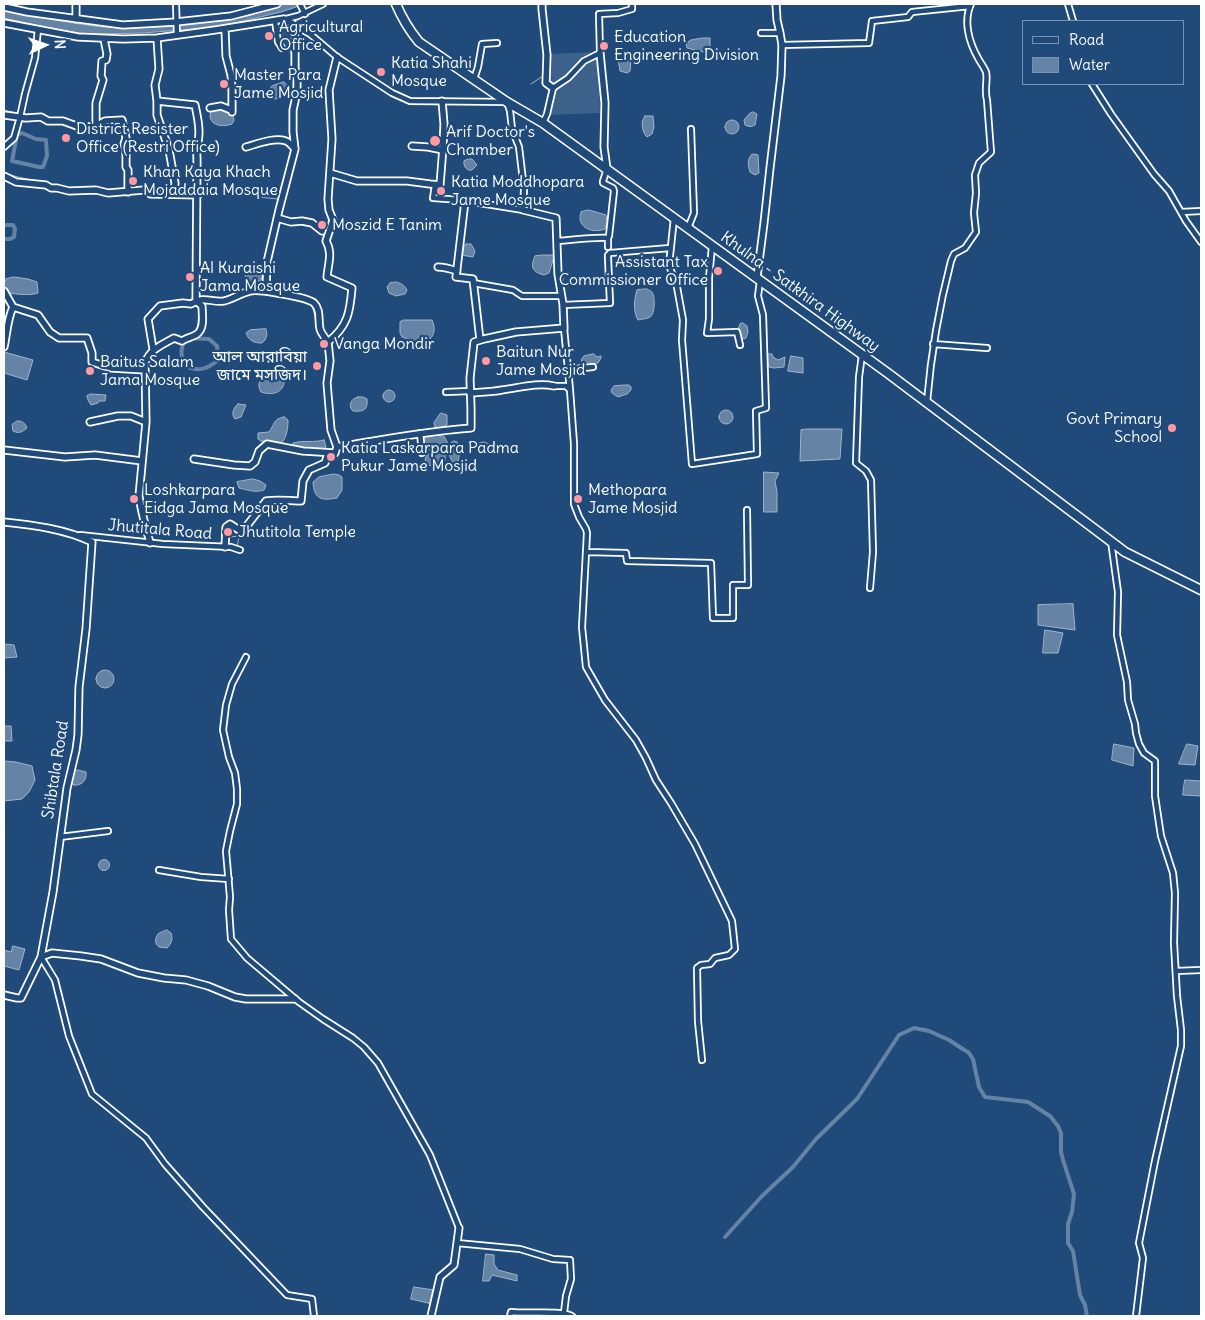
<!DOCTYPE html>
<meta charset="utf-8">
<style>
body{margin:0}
#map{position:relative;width:1205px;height:1320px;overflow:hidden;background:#1f4a7a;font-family:Delius,sans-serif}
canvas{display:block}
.frame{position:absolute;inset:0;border:5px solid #fff;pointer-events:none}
.legend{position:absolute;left:1022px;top:20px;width:162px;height:65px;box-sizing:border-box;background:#1f4a7a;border:1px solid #7992af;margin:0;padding:6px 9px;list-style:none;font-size:15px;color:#fff}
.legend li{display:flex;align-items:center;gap:10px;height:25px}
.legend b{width:25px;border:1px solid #7992af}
.north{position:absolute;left:20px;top:20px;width:50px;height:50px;-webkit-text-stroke:4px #1f4a7a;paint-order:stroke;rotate:87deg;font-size:14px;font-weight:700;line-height:20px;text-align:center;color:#fff}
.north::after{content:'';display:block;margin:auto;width:18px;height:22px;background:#fff;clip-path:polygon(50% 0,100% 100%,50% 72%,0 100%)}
</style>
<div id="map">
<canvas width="1205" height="1320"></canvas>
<div class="frame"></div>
<ul class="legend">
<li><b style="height:6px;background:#1f4a7a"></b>Road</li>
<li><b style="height:14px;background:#6583a4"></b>Water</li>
</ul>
<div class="north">N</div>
</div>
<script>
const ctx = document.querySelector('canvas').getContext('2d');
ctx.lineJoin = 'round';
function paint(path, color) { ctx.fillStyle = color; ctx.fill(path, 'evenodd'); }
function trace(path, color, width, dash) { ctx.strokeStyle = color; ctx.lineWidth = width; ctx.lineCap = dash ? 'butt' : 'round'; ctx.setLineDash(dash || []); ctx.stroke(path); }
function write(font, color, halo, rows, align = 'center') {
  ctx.font = font + ' Delius,"Noto Sans Bengali",sans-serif'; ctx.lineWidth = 4.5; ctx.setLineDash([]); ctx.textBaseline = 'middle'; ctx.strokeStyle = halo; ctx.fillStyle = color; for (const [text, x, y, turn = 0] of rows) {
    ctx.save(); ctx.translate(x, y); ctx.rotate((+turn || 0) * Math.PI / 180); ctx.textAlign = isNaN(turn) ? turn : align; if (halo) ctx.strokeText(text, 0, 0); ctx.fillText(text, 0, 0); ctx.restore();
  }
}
const built = new Path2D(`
 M278 22 291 24 293 50 291 55 286 51Z`);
const green = new Path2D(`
 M598 52 600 113 551 115 549 54Z`);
const water = new Path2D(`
 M284 4H301L296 7 281 12 218 27 143 33 96 34 79 33 59 30 4 18V10L31 16 80 24 102 27 131 28 171 26 248 16Z
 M703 38H710V47L707 52H703L687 48 686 43 691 40Z
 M626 57 631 59 630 71 627 73 620 71 618 59Z
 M284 82C290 87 290 90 286 97L275 99 271 97 269 89 272 86Z
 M215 109H225L232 112 234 120 232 124C221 128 206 125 211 110Z
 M753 112 757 114 755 125C751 127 749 127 745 125L744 120 749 114Z
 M645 116H653L654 127 652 134 647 137C642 132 640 122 645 116Z
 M725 127a7 7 0 1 1 14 0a7 7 0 1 1-14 0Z
 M754 154 758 155 759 173 755 175 750 172C748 166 747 160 751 155Z
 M469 159H472L477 165 472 170C467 171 463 167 464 161Z
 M589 210 606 215 607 222 605 229C598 232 586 231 582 224 579 220 580 216 581 212Z
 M466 244H471L475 251 473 257 461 255C461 250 463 247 466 244Z
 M543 255H554V257L549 273 544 275C532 272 530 267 535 256Z
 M252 266 263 269V274L261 280 252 284 247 281 245 276 248 267Z
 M14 277 28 279 37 282 38 293C28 296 18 294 8 293L5 290 4 284 6 279Z
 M396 282C401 283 404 285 407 290L405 294 396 296 389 293 387 287 390 283Z
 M647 289C650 291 652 291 653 294 655 299 655 314 650 317 647 319 641 319 638 320 633 312 634 299 637 290Z
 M404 320H432C437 331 433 340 422 344L402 337 400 333V322Z
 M743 323 747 326 748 332 746 338 744 339 740 337 738 329 740 324Z
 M266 329 267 335 265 340 262 343C254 343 249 341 246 333L250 330Z
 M4 352 33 360 27 380 4 373Z
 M594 354 597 357 601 356V358L598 363 583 365 581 363 582 361 581 360 584 356Z
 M767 354H772L773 357 778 360 785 357 784 367 774 368 769 367Z
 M791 356 803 358V373L788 371Z
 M279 373 284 374C287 390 276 397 261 392 253 378 269 375 279 373Z
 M625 385H629L631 387V390L627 394 618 397 612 393 611 390 614 386Z
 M383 396a6 6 0 1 1 12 0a6 6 0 1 1-12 0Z
 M91 394 106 395 105 401H99L98 403 91 405 88 400 87 396Z
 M358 397H363L367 399C368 410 364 412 353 411 348 406 350 399 358 397Z
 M238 404 246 405 241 417 235 419C231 414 233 408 238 404Z
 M719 417a7 7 0 1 1 14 0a7 7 0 1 1-14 0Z
 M441 413 447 415V425L437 429 435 427 434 423Z
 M284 417 288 420C288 428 287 439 280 444L261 441 258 439V433L269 432C275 424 273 419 284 417Z
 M17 421C23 421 25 423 27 428 22 432 19 434 13 431L12 425Z
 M808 429H842L840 459 800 461 801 430Z
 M434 435 444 436 448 444 445 450C437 451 428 452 423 446V441L426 437Z
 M324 440 326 447 324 451 293 447V443C303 440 314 443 324 440Z
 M454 441 457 442C460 447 460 455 458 461L453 462C449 457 448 451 450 444Z
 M484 442 494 446C491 451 485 451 479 451L477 447V444Z
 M442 452 445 453V461C440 464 432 467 427 465L425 459 427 455Z
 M764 472 779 473 775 481 777 492V512H764Z
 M334 474 339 475 342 477V490L337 498C321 501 314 499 313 482L319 477Z
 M253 479 260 481 266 485 264 490C255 493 248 490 239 488L237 482Z
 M1073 604 1075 630 1038 625V605Z
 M1045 630 1063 633 1058 653H1043Z
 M4 644 14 645 17 657 4 658Z
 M96 679a9 9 0 1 1 18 0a9 9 0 1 1-18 0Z
 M4 726H11L12 741H4Z
 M1114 744 1134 748 1133 766 1112 760Z
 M1187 744 1198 746 1195 765 1179 764Z
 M4 761 16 762 32 766 35 780 29 792 22 799 4 801Z
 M78 770 86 772C87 781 81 786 73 785L71 780 72 773Z
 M1185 780 1201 781V796L1183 795Z
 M98.5 865a5.5 5.5 0 1 1 11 0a5.5 5.5 0 1 1-11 0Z
 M167 930 171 933C173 939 172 943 167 948L159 947C154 943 155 939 158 934Z
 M13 946 25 949 19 970 4 966V950L11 952Z
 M486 1254 494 1255V1264L498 1270 517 1275V1281L492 1275 489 1281H483Z
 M414 1287 434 1290 432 1304 411 1299Z`);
const stream = new Path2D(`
 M258 26 273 24 260 26
 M531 84 543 76
 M4 110 16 113 35 115
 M159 129 168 161
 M4 173 18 177 46 183
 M231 194C247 194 262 198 278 199
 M409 228 424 226
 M228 544 229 537 239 536 237 548`);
const canal = new Path2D(`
 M22 133 36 139 46 140 47 156 43 167H39L12 161 17 135Z
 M4 225H13L15 229 14 237 10 239H4
 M187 338 209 339 217 346 218 360C207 370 197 372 183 365 181 355 180 345 187 338Z
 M725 1237 762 1196 793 1167 816 1139 857 1099 899 1035 914 1028 929 1031 949 1040 969 1053 973 1059 979 1087 985 1097 1028 1102 1050 1116 1058 1126 1061 1133V1152L1063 1160 1074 1194 1072 1212 1068 1224V1243L1073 1251 1080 1295 1085 1305 1087 1316`);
const street = new Path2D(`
 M176 4 177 35
 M300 4 305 14
 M1068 4 1073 21
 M284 19 310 34 337 57 392 93 410 101 507 102 510 111 512 129 519 147 524 189 523 210 461 200 433 198 435 185
 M286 19 298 16 323 4
 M275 21 278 42 282 48
 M761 33H780
 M782 45 869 43 872 21 908 17 912 12 970 6
 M474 79 478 67 482 44 497 43
 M1092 84 1111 114 1154 174 1169 191 1186 221 1201 242
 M543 123 547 114 553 88 568 78 584 61 600 53 599 14 618 13 632 9V4
 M4 147 14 138 20 117 25 94 35 58 38 29
 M607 169 603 181V183L613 188 614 191 609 236 608 238V247
 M1181 212 1201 211
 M674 218 669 265 677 287 683 320 682 340 692 464 757 454 756 411 766 408 763 315 758 296 760 281
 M688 228 694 213 691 129
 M557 241C574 240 591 237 608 238
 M712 246 709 278V319L707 333 737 332 740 345
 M473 283 513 290 522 296H561
 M563 305 610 303 608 258V255L610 253 670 248
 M564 328 570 390
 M933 344 987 348
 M862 355 859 377 856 463 866 471 871 480 873 552 870 588
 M568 370 583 368 593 367
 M554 386H566L570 390 574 444V504L579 517 586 529 587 533 582 627 586 667 605 700 636 740 646 758 656 780 671 803 695 844 732 921 735 949 729 955 715 958 710 964 701 965 697 968 698 1021 702 1060
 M446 392 470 391
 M927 402C931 354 939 307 951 261L954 254 965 248 976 232 974 213 976 193 975 175 979 163 991 152 987 100C984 90 988 80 986 72 984 67 980 62 978 58 969 42 963 21 971 4
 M420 433 422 453
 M80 535 163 544 231 547 240 550
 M1111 541 1118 592 1117 635 1127 682 1128 700 1135 724 1136 733 1139 744 1144 753 1155 761V796L1161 836 1173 873 1175 893 1174 943 1177 996 1181 1030V1046L1155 1161 1139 1243 1143 1258 1136 1316
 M587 552 626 553 627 561 711 563 713 618H733V585H748L747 510
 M246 657 232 684 226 705 223 730 229 757 235 773 237 789V804L230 831 226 851 230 897 229 910 231 939 247 958 299 1002 323 1019 353 1038 364 1047 378 1063 430 1155 459 1228
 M60 837 108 831
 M159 870 201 877 229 879
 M41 957 55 980 69 1036 92 1094 146 1138 165 1164 203 1207 287 1295 312 1299 314 1316
 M1176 971 1201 970
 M457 1243 520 1249 553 1259 570 1260 571 1279 566 1296 564 1313
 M510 1316 511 1312C527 1314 560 1310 572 1316`);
const secondary = new Path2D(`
 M76 4V19
 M542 4V9L547 55 546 83 553 88
 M4 7 27 12 123 25 176 22 231 16 277 4
 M4 23 78 37 123 39 157 38 215 30 284 19
 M225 29 226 56 231 75 232 88V112
 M157 38 159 69 155 85 157 101 195 105C197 114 199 123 199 132 199 141 196 150 197 159 197 206 196 254 196 301
 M600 53 605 103 604 147 607 169
 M157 101V115L169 150 175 183 174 194
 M210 108 221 106 231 110
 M4 115 26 118 41 117 48 121H63L82 128 96 126 105 121 122 120 126 138 124 144 126 149V167L128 170V192
 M96 126V103L103 80 101 76 102 61 106 60 107 54 104 39
 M412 146 428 147 443 150
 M246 147C257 144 274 137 286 141 289 142 293 147 295 149
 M330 173 357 181H407L430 184 440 185 443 147 444 124 442 101
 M4 176 16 182 46 185 51 188H57L69 191 96 190 108 193 144 190 148 191 150 194 198 195
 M465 201 456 277 473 279 480 340
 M277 218 291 222 302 221 312 223 322 231
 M438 267C444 267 451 269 457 271
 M757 277 764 223 770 168 781 76 782 45 780 33 777 20 776 4
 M4 291 13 307C7 320 7 334 4 347
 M266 291 267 262 279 210 295 149 293 132V110L297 92V80L295 68V37L292 23
 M13 307 38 315 50 332 59 338H87L92 353V362L111 368 145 370
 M153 349 148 319 160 306 183 303 191 304C205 295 211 303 224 301 233 299 241 293 250 291 259 289 307 297 314 303 321 310 318 320 320 329 321 333 325 338 328 342
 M470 393C481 392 492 392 502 390 518 388 538 382 554 386
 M90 422 118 416H131L146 422
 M337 447C382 440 425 431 471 428V409L470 378 474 342 484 339 516 332 564 328 563 304 558 274 556 218 523 210
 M4 450 65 457 95 455 142 461
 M194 459 234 465 250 466 255 462 259 451 267 444 303 451 335 453 337 447 331 430 327 383 330 361 328 342C348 326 350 312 352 288L327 277C328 264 333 253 326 241L333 220 329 210 328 199 332 139 329 90 337 57
 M4 522C33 525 65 529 92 542L86 629 79 687 78 735 76 750 67 788 53 892 41 957
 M150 543C146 527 141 512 139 496L146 422 145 363C150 349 162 345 174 338L182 341C186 338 193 337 197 334 205 328 202 314 202 306L196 301
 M225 547 226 527 230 524 242 532 266 501C278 499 290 501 301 501L303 481 309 470 325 463 328 453
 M4 995 17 998H21L41 957 52 953 81 956 101 959 138 973 164 978 186 980 208 986 235 997 246 999H295
 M431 1316 440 1277 454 1265 459 1228`);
const highway = new Path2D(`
 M396 4C402 18 409 30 419 42L507 102 543 123 889 374 1125 552 1201 590`);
const markers = [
 [269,36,5,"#ff9aa2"],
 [604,46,5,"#ff9aa2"],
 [381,72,5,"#ff9aa2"],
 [224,84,5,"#ff9aa2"],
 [66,138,5,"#ff9aa2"],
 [435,141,6,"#ff9aa2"],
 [133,181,5,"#ff9aa2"],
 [441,191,5,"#ff9aa2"],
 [322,225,5,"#ff9aa2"],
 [718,271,5,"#ff9aa2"],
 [190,277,5,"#ff9aa2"],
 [324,344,5,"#ff9aa2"],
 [486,361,5,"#ff9aa2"],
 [317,366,5,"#ff9aa2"],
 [90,371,5,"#ff9aa2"],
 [1172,428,5,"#ff9aa2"],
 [331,457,5,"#ff9aa2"],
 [134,499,5,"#ff9aa2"],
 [578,499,5,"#ff9aa2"],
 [228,532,5,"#ff9aa2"]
];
const poiNames = [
 ["Agricultural",279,27],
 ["Office",279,45],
 ["Education",614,37],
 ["Engineering Division",614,55],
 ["Katia Shahi",391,63],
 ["Mosque",391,81],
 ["Master Para",234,75],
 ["Jame Mosjid",234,93],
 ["District Resister",76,129],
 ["Office (Restri Office)",76,147],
 ["Arif Doctor's",446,132],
 ["Chamber",446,150],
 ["Khan Kaya Khach",143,172],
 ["Mojaddaia Mosque",143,190],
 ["Katia Moddhopara",451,182],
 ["Jame Mosque",451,200],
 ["Moszid E Tanim",332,225],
 ["Assistant Tax",708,262,"right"],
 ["Commissioner Office",708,280,"right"],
 ["Al Kuraishi",200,268],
 ["Jama Mosque",200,286],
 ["Vanga Mondir",334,344],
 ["Baitun Nur",496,352],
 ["Jame Mosjid",496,370],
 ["আল আরাবিয়া",307,357,"right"],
 ["জামে মসজিদ।",307,375,"right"],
 ["Baitus Salam",100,362],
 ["Jama Mosque",100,380],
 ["Govt Primary",1162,419,"right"],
 ["School",1162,437,"right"],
 ["Katia Laskarpara Padma",341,448],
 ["Pukur Jame Mosjid",341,466],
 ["Loshkarpara",144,490],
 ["Eidga Jama Mosque",144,508],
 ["Methopara",588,490],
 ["Jame Mosjid",588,508],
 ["Jhutitola Temple",238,532]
];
const streetNames = [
 ["Khulna - Satkhira Highway",800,292,36],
 ["Jhutitala Road",160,530,5],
 ["Shibtala Road",56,770,-81]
];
paint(built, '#2e5683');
paint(green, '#3c618b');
paint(water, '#6583a4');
trace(water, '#a3b5c8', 1);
trace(stream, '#a3b5c8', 1);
trace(canal, '#6583a4', 4);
trace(street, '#fff', 8);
trace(secondary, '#fff', 9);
trace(highway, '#fff', 11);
trace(street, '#1f4a7a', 4.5);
trace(secondary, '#1f4a7a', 5.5);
trace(highway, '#1f4a7a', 8);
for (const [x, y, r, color] of markers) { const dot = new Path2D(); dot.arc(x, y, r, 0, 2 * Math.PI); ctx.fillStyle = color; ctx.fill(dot); trace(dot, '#1f4a7a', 2); }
write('16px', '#fff', '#1f4a7a', poiNames, 'left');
write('16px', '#fff', '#1f4a7a', streetNames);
</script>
